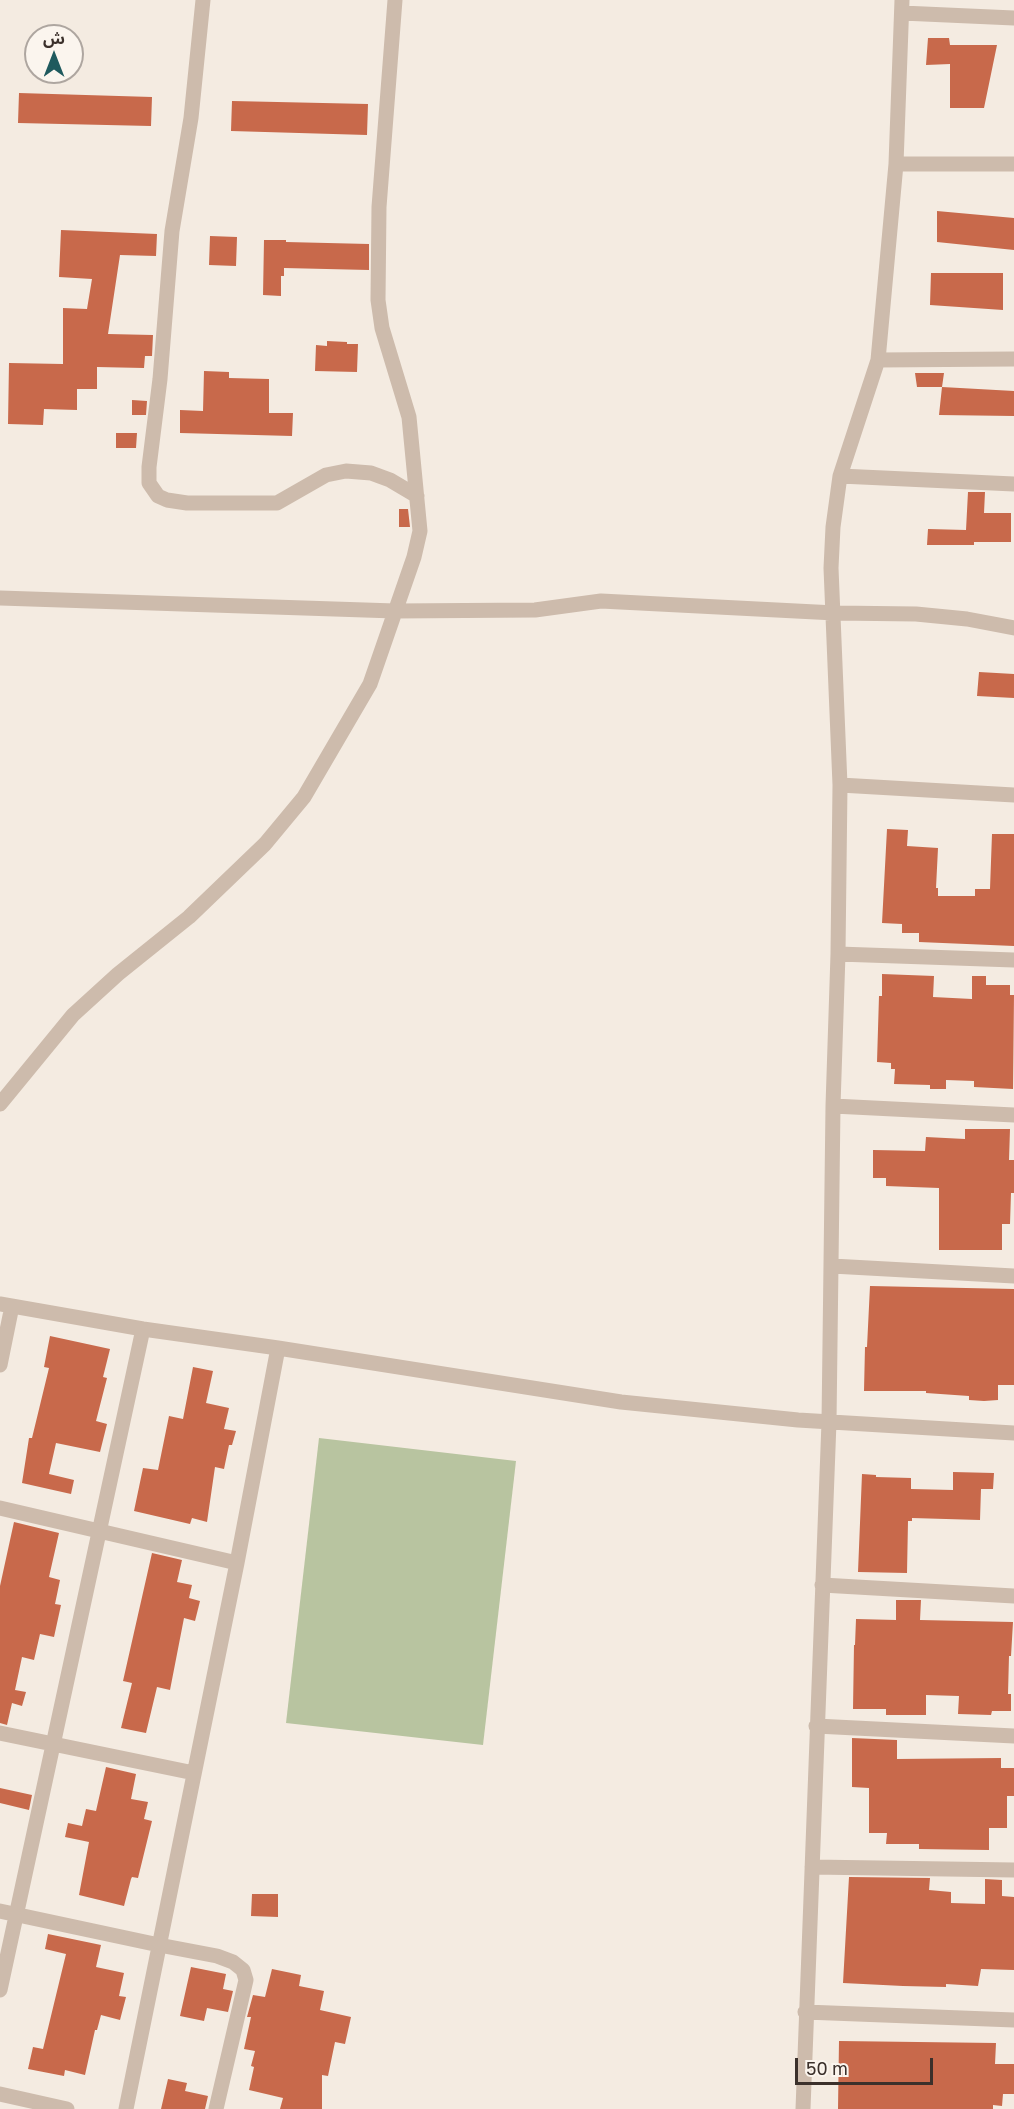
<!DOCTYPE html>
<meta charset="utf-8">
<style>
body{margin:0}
#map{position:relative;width:1014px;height:2109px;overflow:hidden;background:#f4ebe1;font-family:"Golos Text","Noto Sans Arabic",sans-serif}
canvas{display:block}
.north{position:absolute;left:24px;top:24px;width:60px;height:60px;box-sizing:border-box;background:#fbf5ee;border:2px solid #aea6a0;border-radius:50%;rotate:0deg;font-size:16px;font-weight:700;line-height:24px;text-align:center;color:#3b302b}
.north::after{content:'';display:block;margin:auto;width:21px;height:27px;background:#1f5a5e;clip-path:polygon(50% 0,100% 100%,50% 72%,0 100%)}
.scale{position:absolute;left:795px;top:2058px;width:138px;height:27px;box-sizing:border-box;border:3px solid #3b302b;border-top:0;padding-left:8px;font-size:18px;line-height:21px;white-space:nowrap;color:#3b302b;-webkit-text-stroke:4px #fbf5ee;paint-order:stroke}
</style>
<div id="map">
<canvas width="1014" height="2109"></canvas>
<div class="north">ش</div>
<div class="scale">50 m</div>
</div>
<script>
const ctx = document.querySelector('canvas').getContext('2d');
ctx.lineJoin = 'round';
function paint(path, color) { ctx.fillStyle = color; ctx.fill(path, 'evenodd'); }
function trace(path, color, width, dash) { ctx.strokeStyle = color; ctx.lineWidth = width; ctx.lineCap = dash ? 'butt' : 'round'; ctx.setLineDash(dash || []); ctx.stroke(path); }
const green = new Path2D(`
 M319 1438 516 1461 483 1745 286 1723Z`);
const building = new Path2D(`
 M928 38H949L950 45H997L984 108H950V64L926 65Z
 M19 93 152 97 151 126 18 123Z
 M232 101 368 104 367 135 231 131Z
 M937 211 1014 218V250L937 242Z
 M61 230 157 234 156 256 120 255 108 334 153 335 152 356H145L144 368 97 367V389H77V410L44 409 43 425 8 424 9 363 63 364V308L87 309 92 279 59 277Z
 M210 236 237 237 236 266 209 265Z
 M264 240H286V242L369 244V270L284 268V276H281V296L263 295Z
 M931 273H1003V310L930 305Z
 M327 341 347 342V344H358L357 372 315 371 316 345 327 346Z
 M204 371 229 372V378L269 379V413H293L292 436 180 433V410L203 411Z
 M915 373H944L942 387H917Z
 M942 387 1014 391V416L939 415Z
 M132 400 147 401 146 415H132Z
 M116 433H137L136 448H116Z
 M968 492H985L984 513H1011V542H974V545H927L928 529 966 530Z
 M399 509H408L410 527H399Z
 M979 672 1014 674V698L977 696Z
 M887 829 908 830 907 846 938 848 936 888H938V896H975V889H990L992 834H1014V946L919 942V933H902V924L882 923Z
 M882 974 934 976 933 997 972 999V976H986V985H1010V995H1014L1013 1089 974 1087V1081L946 1080V1089H930V1085L894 1084 895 1069H891V1063L877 1062 879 996H882Z
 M965 1129H1010L1009 1160H1014V1193H1011L1010 1224H1002V1250H939V1188L886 1186V1178H873V1150L925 1151 926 1137 965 1139Z
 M870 1286 1014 1289V1385H998V1400L984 1401 969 1400V1396L926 1393V1391H864L865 1347H867Z
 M50 1336 110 1349 103 1377 107 1378 96 1421 107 1424 100 1452 56 1443 49 1474 74 1480 71 1494 22 1483 29 1438H32L49 1368 44 1367Z
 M193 1367 213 1371 206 1403 229 1408 224 1429 236 1431 232 1445H229L224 1469 215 1467 207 1522 192 1518 190 1524 134 1511 143 1468 158 1470 169 1416 183 1419Z
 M953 1472 994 1473 993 1489H981L980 1520 912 1518V1521H908L907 1573 858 1572 862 1474 876 1475V1477L911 1478V1489L953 1490Z
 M14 1522 59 1533 49 1577 60 1580 55 1604 61 1605 54 1637 40 1634 34 1660 22 1657 15 1690 26 1692 22 1706 12 1703 7 1725 0 1723V1586Z
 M152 1553 182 1560 177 1582 192 1585 189 1598 200 1601 195 1621 184 1618 170 1690 157 1687 146 1733 121 1728 132 1683 123 1681Z
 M896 1600H921L920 1620 1013 1622 1011 1656H1009L1008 1694H1011V1711H992L991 1715 958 1714 959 1696 926 1695V1715H886V1709H853L854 1645H855L856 1619 896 1620Z
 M852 1738 897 1740V1759L1001 1758V1768H1014V1796H1007V1828H989V1850L919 1849V1844H886L887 1833H869V1788L852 1787Z
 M106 1767 136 1774 131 1799 148 1802 144 1819 152 1821 138 1878 132 1877 131 1879 124 1906 79 1895 89 1842 65 1837 68 1823 82 1826 86 1809 96 1811Z
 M0 1788 32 1795 29 1810 0 1803Z
 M849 1877 930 1878 929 1890 951 1892V1903L985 1904V1879L1002 1880V1896L1014 1897V1970L981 1969 978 1986 946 1984V1987L903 1986 843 1983Z
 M252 1894H278V1917L251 1916Z
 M48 1934 101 1945 96 1967 124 1973 119 1996 126 1997 120 2020 101 2015 97 2030H95L85 2075 65 2070 64 2076 28 2069 33 2047 43 2049 66 1954 45 1949Z
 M191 1967 226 1974 223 1989 233 1991 228 2012 207 2008 204 2021 180 2016Z
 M272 1969 301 1975 299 1986 324 1991 320 2010 351 2017 345 2044 335 2042 328 2076 322 2075V2109H280L283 2098 249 2090 254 2067 251 2066 255 2051 244 2049 251 2017H247L253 1995 265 1997Z
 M839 2041 996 2043 995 2064H1014V2094H1003L1002 2106 993 2105V2109H838Z
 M168 2079 187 2083 185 2091 208 2096 205 2109H161Z`);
const minor = new Path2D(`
 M203 0 191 118 172 231 160 379 149 467V483L158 496 167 500 187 503H277L326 475 346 471 371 473 390 480 417 496
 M902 13 1014 18
 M896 164H1014
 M878 360 1014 359
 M840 476 1014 484
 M0 598 395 611 535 610 601 601 835 613 916 614 967 619 1014 628
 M840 785 1014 795
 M838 954 1014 960
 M0 1104 73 1015 118 974 189 917 265 844 304 797 370 684 414 557 420 531 409 417 382 328 378 300 379 207 395 0
 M833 1106 1014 1115
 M832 1266 1014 1276
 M0 1304 143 1329 278 1348 621 1402 798 1420 1014 1433
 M0 1365 12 1306
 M0 1508 237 1563
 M822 1585 1014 1596
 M816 1726 1014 1736
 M0 1733 194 1773
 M812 1867 1014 1870
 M0 1911 159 1945 217 1956 233 1962 243 1970 246 1980 216 2109
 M0 1990 143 1329
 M805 2012 1014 2020
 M0 2094 67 2109
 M126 2109 237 1563 278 1348
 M803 2109 829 1422 833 1106 838 954 840 785 831 568 833 527 840 476 878 360 896 164 902 0`);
paint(green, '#b8c4a0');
paint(building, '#c8694b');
trace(minor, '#cdbbac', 15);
</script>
